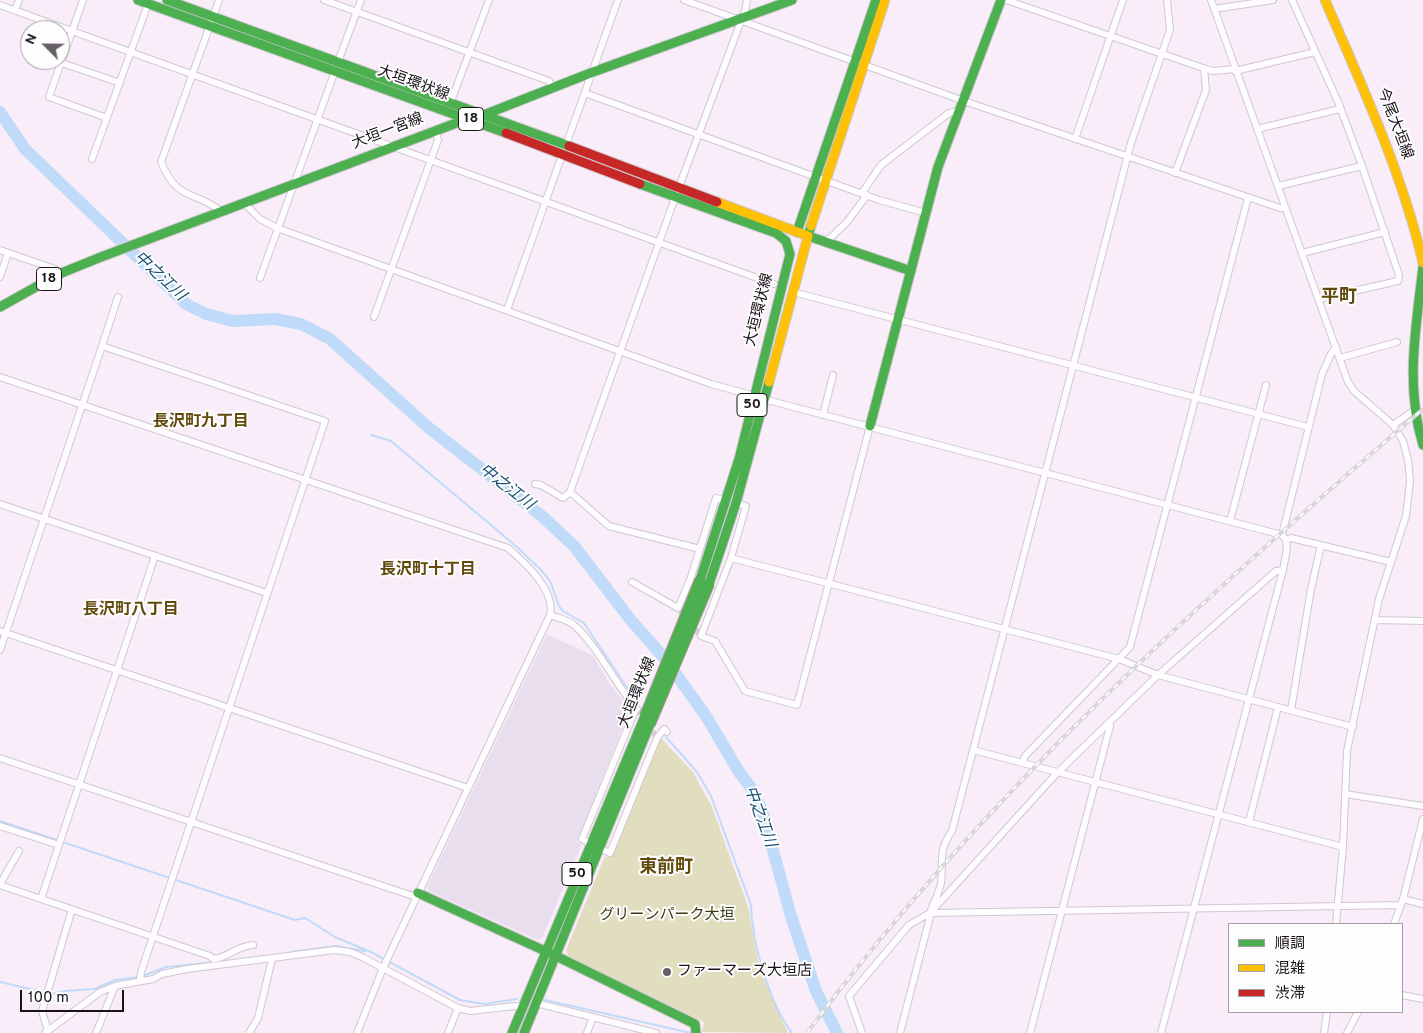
<!DOCTYPE html>
<meta charset="utf-8">
<style>
body{margin:0}
#map{position:relative;width:1423px;height:1033px;overflow:hidden;background:#f8edf8;font-family:Overpass,"Noto Sans JP",sans-serif}
canvas{display:block}
.legend{position:absolute;left:1228px;top:923px;width:175px;height:90px;box-sizing:border-box;background:#fdfdfd;border:1px solid #a29fa2;margin:0;padding:6px 9px;list-style:none;font-size:15px;color:#191219}
.legend li{display:flex;align-items:center;gap:10px;height:25px}
.legend b{width:25px;border:1px solid #a29fa2}
.north{position:absolute;left:20px;top:20px;width:50px;height:50px;box-sizing:border-box;background:#fdfdfd;border:1px solid #a29fa2;border-radius:50%;rotate:293deg;font-size:14px;font-weight:700;line-height:20px;text-align:center;color:#191219}
.north::after{content:'';display:block;margin:auto;width:18px;height:22px;background:#675f67;clip-path:polygon(50% 0,100% 100%,50% 72%,0 100%)}
.scale{position:absolute;left:20px;top:990px;width:104px;height:22px;box-sizing:border-box;border:2px solid #191219;border-top:0;padding-left:6px;font-size:15px;line-height:18px;white-space:nowrap;color:#191219;-webkit-text-stroke:4px #fdfdfd;paint-order:stroke}
</style>
<div id="map">
<canvas width="1423" height="1033"></canvas>
<ul class="legend">
<li><b style="height:6px;background:#4caf50"></b>順調</li>
<li><b style="height:6px;background:#ffc107"></b>混雑</li>
<li><b style="height:6px;background:#c62828"></b>渋滞</li>
</ul>
<div class="north">N</div>
<div class="scale">100 m</div>
</div>
<script>
const ctx = document.querySelector('canvas').getContext('2d');
ctx.lineJoin = 'round';
function paint(path, color) { ctx.fillStyle = color; ctx.fill(path, 'evenodd'); }
function trace(path, color, width, dash) { ctx.strokeStyle = color; ctx.lineWidth = width; ctx.lineCap = dash ? 'butt' : 'round'; ctx.setLineDash(dash || []); ctx.stroke(path); }
function write(font, color, halo, rows, align = 'center') {
  ctx.font = font + ' Overpass,"Noto Sans JP",sans-serif'; ctx.lineWidth = 4; ctx.setLineDash([]); ctx.textBaseline = 'middle'; ctx.strokeStyle = halo; ctx.fillStyle = color; for (const [text, x, y, turn = 0] of rows) {
    ctx.save(); ctx.translate(x, y); ctx.rotate((+turn || 0) * Math.PI / 180); ctx.textAlign = isNaN(turn) ? turn : align; if (halo) ctx.strokeText(text, 0, 0); ctx.fillText(text, 0, 0); ctx.restore();
  }
}
const industrial = new Path2D(`
 M547 634 593 656 611 686 630 709 577 842 582 844 542 938 538 940 429 891 427 887Z`);
const green = new Path2D(`
 M660 737 693 772 712 807 748 907 760 970 788 1033 702 1032 704 1022 568 956 566 950 605 856 610 858Z`);
const stream = new Path2D(`
 M371 435 391 441 517 547 541 570 550 581 559 606 563 611 584 623 630 692
 M666 737 697 772 711 796 751 905C752 942 769 1003 792 1033
 M0 821 295 920 305 918 335 937 371 952 460 1000 484 1004 517 999
 M291 952 336 946 365 951
 M143 976 166 967 217 962
 M0 982 52 994 65 991 95 989 115 980 139 977
 M545 1000 691 1033`);
const river = new Path2D(`
 M0 112 25 149 186 304 206 314 233 321 275 319 301 324 330 339 429 428 543 517 574 546 630 619 665 659 706 716 739 772 752 789 762 810 791 916 816 991 837 1033`);
const streetTunnel = new Path2D(`
 M678 608 701 636
 M637 709 657 738`);
const street = new Path2D(`
 M83 0 49 97 107 118
 M219 0 161 162C178 203 194 189 222 212
 M324 0 549 81 552 87
 M684 0 964 101 1280 208H1286
 M1006 0 1206 69 1213 71 1235 69
 M1211 0 1348 382 1354 391 1393 425 1403 441 1408 460 1410 481 1406 516 1379 599 1347 751 1343 847 1336 924
 M1292 0 1339 104 1362 166 1399 275 1398 281 1319 299
 M0 5 774 284
 M1214 9 1273 0
 M15 10 19 0
 M744 16 747 0
 M338 62 361 0
 M62 63 120 83
 M1235 71 1315 52
 M585 93 879 200 926 213
 M450 104 489 0
 M1257 129 1340 109
 M1075 139 1123 0
 M566 145 618 0
 M92 159 148 4
 M1175 173 1206 90 1204 68
 M1278 186 1362 166
 M679 187 741 21
 M862 193 881 165 949 113 959 111
 M244 203 260 219 277 228 711 384 755 396
 M826 242 847 222 867 195
 M0 250 55 269 59 274
 M1302 253 1385 232
 M0 277 8 253
 M260 278 335 71
 M793 292 1308 427
 M507 310 562 155
 M374 317 438 140 436 130
 M102 346 118 297
 M1340 358 1397 342
 M0 377 508 548C524 562 556 590 550 615
 M763 399 1282 535 1286 540 1287 549 1283 570 1161 1033
 M823 415 833 375
 M1393 425 1413 411
 M535 484 541 485 563 498 570 492 609 526 700 549
 M570 492 676 195
 M736 503 746 506 731 558 701 636 715 641 745 691 797 705 870 426
 M0 504 267 593
 M1230 521 1266 385
 M1282 535 1322 374 1331 354 1336 347
 M1286 540 1291 538 1391 562
 M731 558 1119 659 1158 675 1353 727
 M632 582 678 608 690 580 716 498 727 501
 M1375 620 1423 621
 M0 631 468 788
 M0 650 102 346 325 421 141 972 140 981
 M1291 710 1311 589 1321 545
 M973 750 1343 847
 M0 758 416 897
 M1023 762 1025 756 1130 647 1248 198
 M1345 794 1423 806
 M1249 822 1278 707
 M0 826 59 845
 M591 844 582 839 636 708 637 709
 M599 848 610 853 657 738 664 729 667 732
 M0 884 19 851
 M0 885 210 956 213 959C228 958 236 946 253 945
 M41 899 155 556
 M1403 899 1423 904
 M930 913C933 904 939 893 941 883 944 861 937 852 952 831L1131 143 1170 30 1167 0
 M930 913 1401 905
 M1394 924 1403 899 1423 819
 M1402 995 1423 999
 M536 1003 656 1033
 M48 1031 42 1011 72 909
 M45 1033 100 992 115 986 153 979 162 974 187 969 334 950 350 952 362 957 458 1008 470 1011 515 1006 522 1007
 M96 1033 115 986
 M249 1033 258 1018 272 959
 M357 1033 383 968 550 615C558 618 569 620 575 626 599 648 614 683 636 708
 M448 1033 458 1008
 M587 1033 593 1017
 M862 1033 849 996 909 925 930 913 1057 773 1158 675 1276 571 1283 570
 M900 1033 931 913
 M1030 1033 1110 726 1109 723
 M1324 1033 1327 1012
 M1347 1033 1358 1012`);
const fast = new Path2D(`
 M138 0 506 133
 M167 0 569 146
 M481 116 593 72 792 0
 M640 184 776 233 786 241 790 254 739 459 700 580
 M811 226 808 236 911 271
 M797 232 876 0
 M1423 267C1416 327 1405 386 1423 445
 M0 307 59 274 101 257 467 119
 M870 426 938 167 1001 0
 M709 584 736 503 769 382
 M418 893 556 956 695 1024 696 1033
 M512 1033 645 716
 M524 1033 650 724`);
const slow = new Path2D(`
 M1325 0C1362 86 1402 172 1423 263
 M717 202 808 236 769 382
 M811 226 885 0`);
const jam = new Path2D(`
 M506 133 640 184
 M569 146 717 202`);
const rail = new Path2D(`
 M807 1033C982 796 1201 600 1423 409`);
const fastBridge = new Path2D(`
 M645 716 700 580
 M650 724 709 584`);
const markers = [
 [667,972,5,"#675f67"]
];
const shields = [
 [471,119,25],
 [49,279,25],
 [752,405,30],
 [577,874,30]
];
const shieldNames = [
 ["18",471,119],
 ["18",49,279],
 ["50",752,405],
 ["50",577,874]
];
const streetNames = [
 ["大垣環状線",413,84,20],
 ["今尾大垣線",1394,124,69],
 ["大垣一宮線",388,132,-21],
 ["大垣環状線",760,310,-76],
 ["大垣環状線",638,693,-68]
];
const parkNames = [
 ["グリーンパーク大垣",667,916]
];
const poiNames = [
 ["ファーマーズ大垣店",677,972]
];
const waterNames = [
 ["中之江川",159,277,43],
 ["中之江川",506,488,38],
 ["中之江川",759,817,70]
];
const neighbourhoodNames = [
 ["長沢町九丁目",201,423],
 ["長沢町十丁目",428,571],
 ["長沢町八丁目",131,611]
];
const quarterNames = [
 ["平町",1339,298],
 ["東前町",666,868]
];
paint(industrial, '#e8deee');
paint(green, '#e1dec0');
trace(stream, '#c0dbfa', 2);
trace(river, '#c0dbfa', 12);
trace(streetTunnel, '#d7ccd7', 6, [6, 3]);
trace(street, '#cfc8cf', 8);
trace(fast, '#cfc8cf', 11);
trace(slow, '#cfc8cf', 11);
trace(jam, '#cfc8cf', 11);
trace(street, '#fefcfe', 6);
trace(fast, '#4caf50', 9);
trace(slow, '#ffc107', 9);
trace(jam, '#c62828', 9);
trace(rail, '#d9d5d9', 4);
trace(rail, '#fdfdfd', 2, [5.5]);
trace(fastBridge, '#aa9997', 12, []);
trace(fastBridge, '#4caf50', 10);
for (const [x, y, r, color] of markers) { const dot = new Path2D(); dot.arc(x, y, r, 0, 2 * Math.PI); ctx.fillStyle = color; ctx.fill(dot); trace(dot, '#fdfdfd', 2); }
for (const [x, y, w] of shields) { const box = new Path2D(); box.roundRect(x - w / 2, y - 11.5, w, 23, 4); ctx.fillStyle = '#fdfdfd'; ctx.fill(box); trace(box, '#191219', 1); }
write('bold 14px', '#191219', null, shieldNames);
write('15px', '#191219', '#fdfdfd', streetNames);
write('15px', '#3b3d14', '#fdfdfd', parkNames);
write('15px', '#191219', '#fdfdfd', poiNames, 'left');
write('italic 16px', '#194e78', '#fdfdfd', waterNames);
write('bold 16px', '#624a0d', '#fdfdfd', neighbourhoodNames);
write('bold 18px', '#624a0d', '#fdfdfd', quarterNames);
</script>
